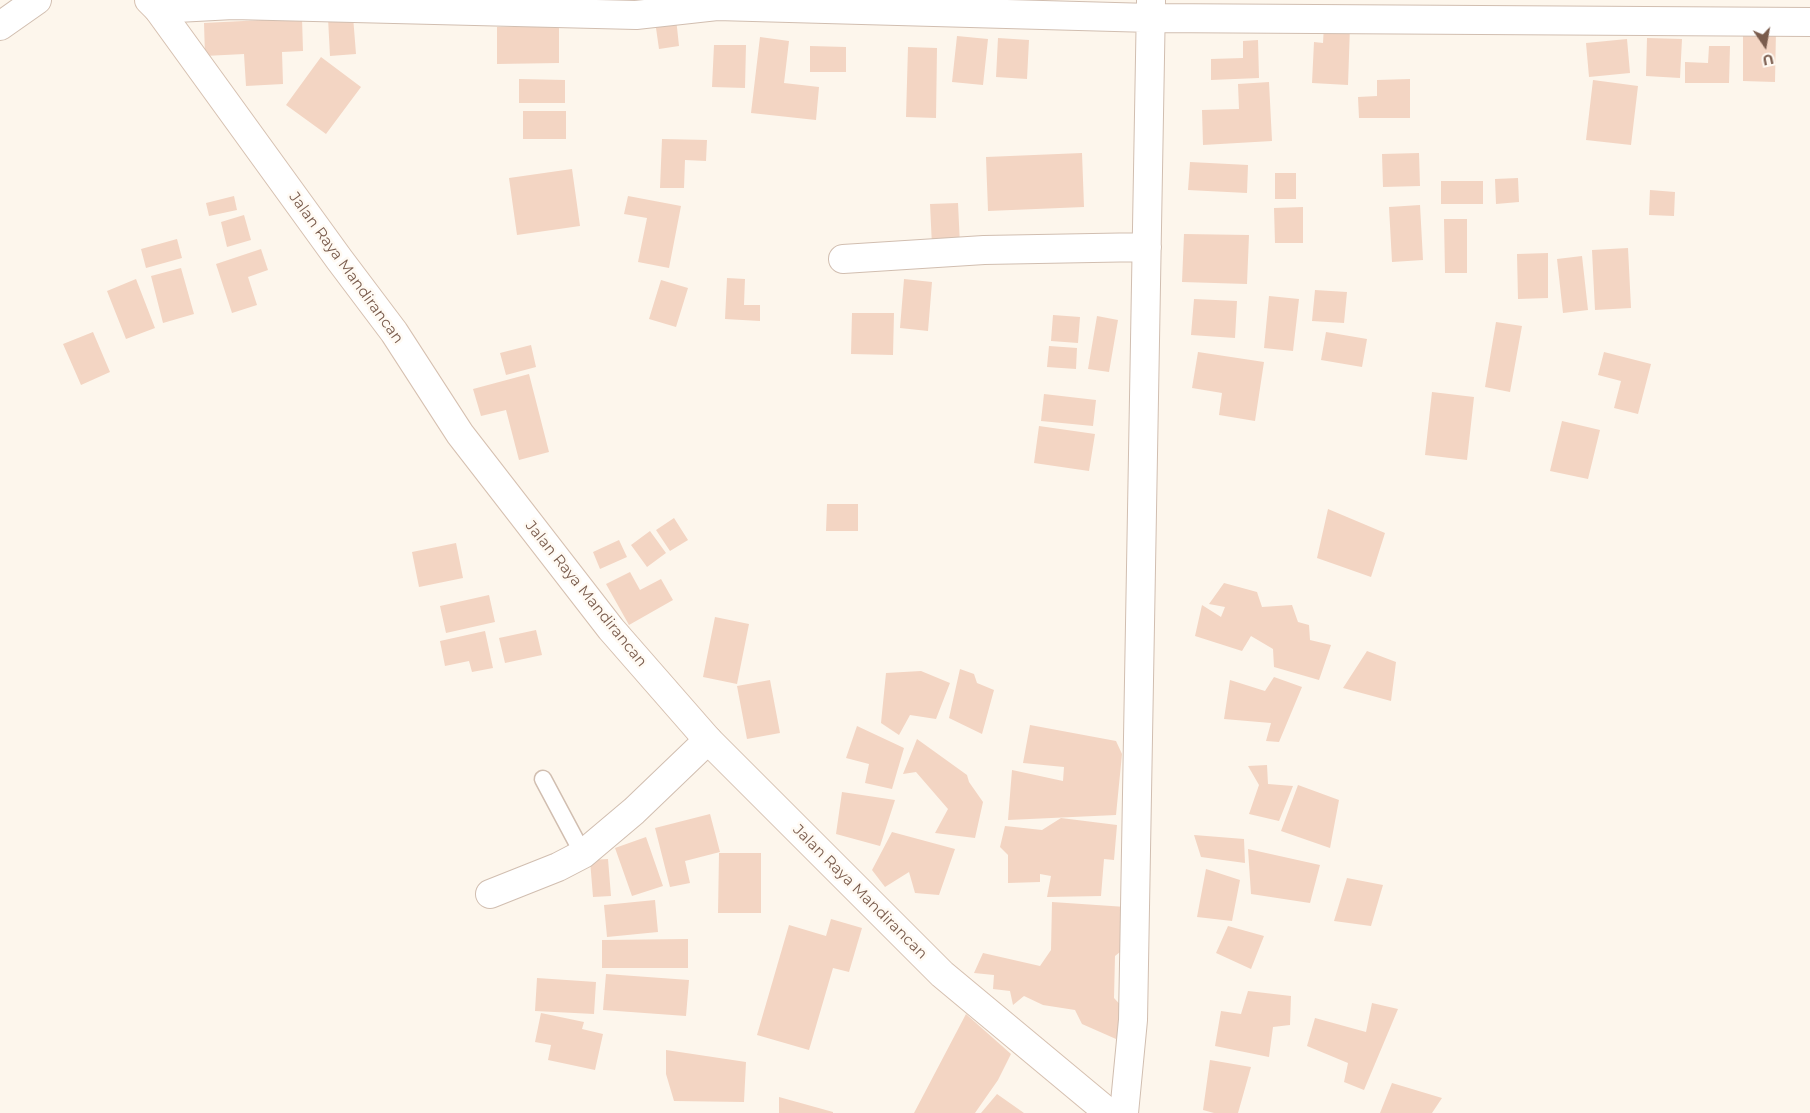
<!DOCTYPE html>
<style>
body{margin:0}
#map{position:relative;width:1810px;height:1113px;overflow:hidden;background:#fdf6ec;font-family:Montserrat,sans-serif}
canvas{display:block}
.north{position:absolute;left:1740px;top:20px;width:50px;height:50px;-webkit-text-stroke:4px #fffaf3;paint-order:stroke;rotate:168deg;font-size:14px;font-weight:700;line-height:20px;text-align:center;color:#7a5c4d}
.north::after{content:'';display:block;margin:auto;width:18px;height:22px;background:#7a5c4d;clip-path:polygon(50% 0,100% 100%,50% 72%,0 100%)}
</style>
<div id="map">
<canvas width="1810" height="1113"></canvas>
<div class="north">U</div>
</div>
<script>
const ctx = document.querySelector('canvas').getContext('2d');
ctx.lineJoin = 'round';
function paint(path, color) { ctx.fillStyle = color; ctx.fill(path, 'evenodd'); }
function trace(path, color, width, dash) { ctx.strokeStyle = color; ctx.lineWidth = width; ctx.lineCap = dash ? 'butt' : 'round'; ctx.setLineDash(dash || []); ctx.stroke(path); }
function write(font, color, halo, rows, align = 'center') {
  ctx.font = font + ' Montserrat,sans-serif'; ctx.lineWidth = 5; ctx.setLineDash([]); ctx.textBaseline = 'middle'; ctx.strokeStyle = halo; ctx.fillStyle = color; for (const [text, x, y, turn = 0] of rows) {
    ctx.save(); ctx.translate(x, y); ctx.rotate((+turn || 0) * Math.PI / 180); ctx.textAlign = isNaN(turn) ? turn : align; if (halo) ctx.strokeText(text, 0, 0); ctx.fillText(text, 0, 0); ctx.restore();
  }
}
const building = new Path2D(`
 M353 16 356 54 330 56 328 18Z
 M302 18 303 51 282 52 283 84 246 86 244 54 205 56 204 23Z
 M676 18 679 46 659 49 655 21Z
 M1324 25 1350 26 1348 85 1312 83 1314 42 1323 43Z
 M559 26V63L497 64V27Z
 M1743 30H1776L1775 82 1743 81Z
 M957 36 988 39 983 85 952 82Z
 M760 37 789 41 784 83 819 87 816 120 751 113Z
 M998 38 1029 40 1027 79 996 77Z
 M1647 38 1682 39 1680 78 1646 76Z
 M1627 39 1630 73 1589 77 1586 43Z
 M1258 40 1259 78 1211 80V59L1243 58V41Z
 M714 45H746L745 88 712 87Z
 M810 46 846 47V72H810Z
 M1709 46H1730L1729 83H1685V62L1708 63Z
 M908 47 937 48 936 118 906 117Z
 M321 57 361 87 326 134 286 105Z
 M519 79 565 80V103H519Z
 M1410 79V118H1359L1358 97 1377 96V80Z
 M1593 80 1638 86 1631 145 1586 140Z
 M1269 82 1272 141 1203 145 1202 110 1239 109 1238 84Z
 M523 111H566V139H523Z
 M662 139 707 140 706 161 685 160 684 188H660Z
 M1082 153 1084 207 988 211 986 157Z
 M1419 153 1420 186 1383 187 1382 154Z
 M1190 162 1248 165 1247 193 1188 190Z
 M572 169 580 226 517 235 509 178Z
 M1275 173H1296V199H1275Z
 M1518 178 1519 202 1496 204 1495 179Z
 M1441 181H1483V204H1441Z
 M1650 190 1675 192 1674 216 1649 215Z
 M234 196 237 210 209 216 206 203Z
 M628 196 681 206 669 268 638 262 647 218 624 214Z
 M958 203 960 245 932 246 930 204Z
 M1420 205 1423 260 1392 262 1389 207Z
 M1303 207V243H1275L1274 208Z
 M244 215 251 240 227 247 221 222Z
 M1444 219H1467V273H1445Z
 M1184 234 1249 235 1247 284 1182 282Z
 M177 239 182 258 146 268 141 249Z
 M1628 248 1631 308 1595 310 1592 250Z
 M261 249 268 270 248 277 257 305 232 313 216 264Z
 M1548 253V298L1518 299 1517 254Z
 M1582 256 1588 310 1563 313 1557 259Z
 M181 268 194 314 163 323 151 276Z
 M727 278 745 279 744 305H760V321L725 319Z
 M136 279 155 328 126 339 107 291Z
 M904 279 932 282 928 331 900 328Z
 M661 280 688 288 676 327 649 319Z
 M1315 290 1347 292 1344 323 1312 321Z
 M1269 296 1299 299 1293 351 1264 348Z
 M1194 299 1237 301 1235 338 1191 335Z
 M852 313H894L893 355 851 354Z
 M1053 315 1080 317 1078 343 1051 341Z
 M1097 316 1118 320 1109 372 1088 369Z
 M1496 322 1522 326 1510 392 1485 387Z
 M93 332 110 372 81 385 63 344Z
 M1326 332 1367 339 1362 367 1321 360Z
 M531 345 536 367 506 375 500 353Z
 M1049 346 1077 348 1076 369 1047 367Z
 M1198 352 1264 362 1255 421 1219 415 1222 393 1192 388Z
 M1604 352 1651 364 1638 414 1614 408 1621 381 1598 375Z
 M529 374 549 452 519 460 506 410 481 416 473 389Z
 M1432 392 1474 397 1467 460 1425 455Z
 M1044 394 1096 400 1093 426 1041 421Z
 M1562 421 1600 430 1588 479 1550 471Z
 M1039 426 1095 434 1089 471 1034 463Z
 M827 504H858V531H826Z
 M1328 509 1385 533 1371 577 1317 558Z
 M674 518 688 540 670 551 656 530Z
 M650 531 666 553 647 567 631 545Z
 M619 540 627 557 600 569 593 552Z
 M456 543 463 578 419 587 412 552Z
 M630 572 640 590 661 579 673 600 629 625 606 584Z
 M1224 583 1257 592 1262 607 1292 605 1298 622 1309 625 1310 640 1331 645 1319 680 1274 667 1273 649 1251 636 1242 651 1195 636 1202 605 1221 617 1225 607 1209 604Z
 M489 595 495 622 446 633 440 606Z
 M715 617 749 624 737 684 703 677Z
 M536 630 542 655 505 663 499 638Z
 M485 631 493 668 472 672 469 661 445 666 440 641Z
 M1367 651 1396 662 1391 701 1343 688Z
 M960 669 974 674 977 683 994 690 982 734 949 718Z
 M921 671 950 683 936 719 910 715 899 735 881 723 886 673Z
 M1274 677 1302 687 1279 742 1266 741 1271 723 1224 719 1230 680 1265 691Z
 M770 680 780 733 747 739 737 686Z
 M1030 725 1116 741 1122 754 1116 815 1008 820 1012 770 1063 781 1064 767 1023 763Z
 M857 726 904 748 892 789 865 783 869 764 846 758Z
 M917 739 967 775 969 782 983 802 975 838 935 833 948 809 916 772 903 774Z
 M1267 765 1268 784 1293 786 1279 821 1249 814 1259 785 1248 766Z
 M1298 785 1339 800 1330 848 1281 831Z
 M842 792 895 800 880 846 836 834Z
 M710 814 720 852 685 861 690 883 670 887 655 828Z
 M1061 818 1117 825 1114 860 1104 859 1101 896 1047 897 1051 876 1040 874V882L1008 883V855L1000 847 1005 826 1042 830Z
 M892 832 955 849 939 895 915 893 909 872 885 887 872 870Z
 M1194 835 1244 839 1245 863 1201 857Z
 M646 837 663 886 632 896 615 848Z
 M1248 849 1320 865 1310 903 1251 894Z
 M719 853H761V913H718Z
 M608 859 611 896 593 897 590 860Z
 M1206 869 1240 880 1232 921 1197 917Z
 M1347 878 1383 885 1371 926 1334 921Z
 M655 900 658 932 607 937 604 905Z
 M1052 902 1126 907 1120 952 1115 956 1114 998 1126 1011 1116 1039 1082 1024 1075 1010 1043 1005 1024 996 1013 1005 1010 991 993 989 994 975 974 973 983 953 1040 966 1051 950Z
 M831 919 862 928 849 972 833 968 809 1050 757 1035 789 925 826 936Z
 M1228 926 1264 936 1251 969 1216 953Z
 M688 939V968H602V940Z
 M606 974 689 980 686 1016 603 1010Z
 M537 978 596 982 594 1014 535 1011Z
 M1248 991 1291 996 1290 1025 1273 1027 1269 1057 1215 1046 1221 1011 1241 1014Z
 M1372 1003 1398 1009 1364 1090 1344 1082 1348 1063 1307 1046 1315 1018 1366 1032Z
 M541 1013 584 1022 582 1029 603 1034 595 1070 548 1060 551 1045 535 1042Z
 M966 1014 1011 1054 998 1080 975 1113H914Z
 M666 1050 746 1062 744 1102 674 1101 666 1074Z
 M1210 1060 1251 1067 1238 1113H1214L1203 1110Z
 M1392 1083 1442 1098 1432 1113H1380Z
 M997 1094 1024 1113H981Z
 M779 1097 833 1112V1113H779Z`);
const lane = new Path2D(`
 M543 779 583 854`);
const street = new Path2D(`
 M158 9 233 5 636 15 717 6 1151 18 1810 22
 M0 26 37 0
 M843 259 984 250 1147 247
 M490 894 558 867 583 854 634 811 708 740
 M1124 1113 1133 1020 1151 1`);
const secondary = new Path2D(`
 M149 0 158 9 339 259 394 332 460 434 611 629 708 740 942 974 1109 1113`);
const streetNames = [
 ["Jalan Raya Mandirancan",346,268,54],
 ["Jalan Raya Mandirancan",586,594,51],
 ["Jalan Raya Mandirancan",860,892,45]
];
paint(building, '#f3d5c3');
trace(lane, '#d1beb0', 19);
trace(street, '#d1beb0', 30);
trace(secondary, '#d6c0b0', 30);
trace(lane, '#fff', 16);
trace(street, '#fff', 28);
trace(secondary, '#fff', 28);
write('15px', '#7a5c4d', '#fffaf3', streetNames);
</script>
